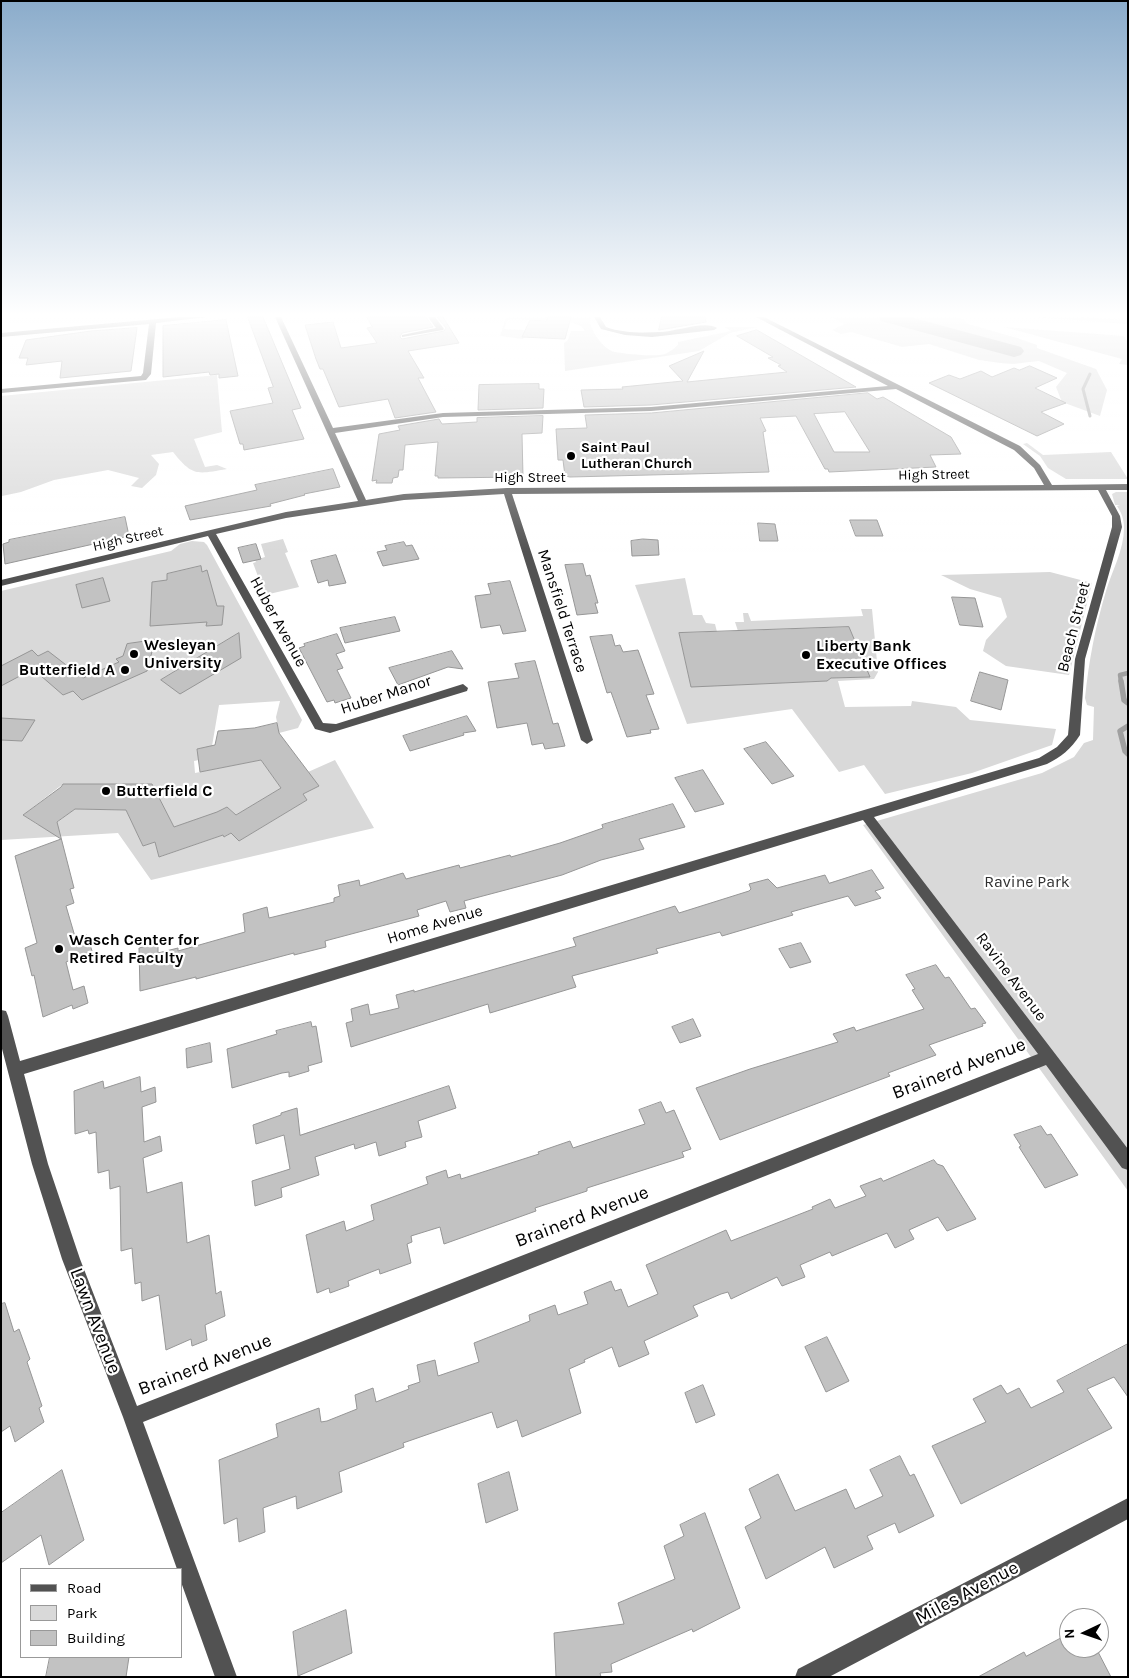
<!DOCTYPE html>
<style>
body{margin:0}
#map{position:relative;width:1129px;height:1678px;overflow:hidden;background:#fff;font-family:Karla,sans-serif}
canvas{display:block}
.frame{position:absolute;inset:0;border:2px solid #000;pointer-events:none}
.legend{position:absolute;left:20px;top:1568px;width:162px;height:90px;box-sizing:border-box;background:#fff;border:1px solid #999;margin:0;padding:6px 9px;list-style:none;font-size:15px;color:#000}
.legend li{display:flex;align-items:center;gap:10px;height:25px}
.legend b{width:25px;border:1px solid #999}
.north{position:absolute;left:1059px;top:1608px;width:50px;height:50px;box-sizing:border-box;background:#fff;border:1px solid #999;border-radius:50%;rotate:267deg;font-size:14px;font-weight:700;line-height:20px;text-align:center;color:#000}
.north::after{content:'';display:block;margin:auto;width:18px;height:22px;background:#000;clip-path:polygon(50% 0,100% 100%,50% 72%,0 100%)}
</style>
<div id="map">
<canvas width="1129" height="1678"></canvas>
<div class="frame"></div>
<ul class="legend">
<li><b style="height:6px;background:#525252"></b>Road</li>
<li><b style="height:14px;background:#d9d9d9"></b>Park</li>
<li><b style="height:14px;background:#c2c2c2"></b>Building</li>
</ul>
<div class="north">N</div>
</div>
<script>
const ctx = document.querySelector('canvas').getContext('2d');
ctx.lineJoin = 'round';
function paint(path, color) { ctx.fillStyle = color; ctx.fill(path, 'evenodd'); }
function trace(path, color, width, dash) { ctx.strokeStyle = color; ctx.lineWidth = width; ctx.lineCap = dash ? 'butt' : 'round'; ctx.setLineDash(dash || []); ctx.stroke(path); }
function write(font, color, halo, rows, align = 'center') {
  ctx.font = font + ' Karla,sans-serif'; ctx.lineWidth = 4.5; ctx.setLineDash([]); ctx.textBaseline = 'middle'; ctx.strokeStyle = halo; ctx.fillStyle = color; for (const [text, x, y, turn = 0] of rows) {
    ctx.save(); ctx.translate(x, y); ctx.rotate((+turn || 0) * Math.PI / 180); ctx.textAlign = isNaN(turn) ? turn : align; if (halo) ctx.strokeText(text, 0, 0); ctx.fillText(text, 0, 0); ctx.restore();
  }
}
const green = new Path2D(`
 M506 317H548L547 320 543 321 510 319 507 321 504 329 524 330 523 339 500 336Z
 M571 317H590C588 329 604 350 615 352 625 354 656 357 665 354 670 352 674 348 678 345V342L731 331 724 327H757L730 333 699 351 565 371 564 343 568 340 571 331H585L581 326 570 322Z
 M831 317H955L964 319 968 324 1017 338 1037 345V348L1096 369 1107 390 1100 416 1062 402 1056 387 1067 373 1039 361 1013 364 1000 363 979 360 929 344 902 347 851 332 841 334 832 330 845 324Z
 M1032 317H1081L1128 320V324Z
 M1004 327 1124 336 1128 343V365L1119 364 1122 359Z
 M217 375 222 432 194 439 205 467 217 465 227 469C197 474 193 477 173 452L151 455 159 464 156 475 142 488 131 486 139 478 108 470 54 480 21 492 2 496 1 505V396Z
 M1027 443 1043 455 1111 452 1128 479H1066L1048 468 1040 456 1023 444Z
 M1116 492H1128V1191L863 825 1042 773 1074 757 1084 743 1093 740 1094 707 1087 705 1085 698C1089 660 1095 628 1106 591 1112 571 1124 550 1124 528 1124 519 1122 514 1117 506L1120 505H1115L1112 494Z
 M283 539 288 552 285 553 299 587 265 595 253 563 256 562 255 560 265 557 261 544Z
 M192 541 204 542 207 545 302 720 298 728 279 733 276 717 280 701 219 705 212 746 197 749 199 760 194 761 195 773 261 760 281 788 236 815 227 807 217 813 174 827 152 784H63L23 815 38 825 41 822 50 828 75 809 126 810 143 846 155 842 160 857 223 835 225 837 231 833 239 841 307 800 303 794 319 786 308 772 335 760 374 828 151 880 118 833 1 840V591L171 551 180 544Z
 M1050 572 1092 583 1069 675 1006 666 983 651 986 640 1007 617 1001 598 970 589 941 575Z
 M685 578 693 615H702L706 623 715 624 717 632 679 633 691 686 827 681 831 678 869 677 849 627 738 631 735 622H744L743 613H748L751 621 863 616 861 609H872L878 672 874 679 838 681 845 707 911 706 912 701 956 707 970 720 1056 729 1052 745 972 773 885 794 864 765 839 772 792 709 687 724 635 585Z`);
const streamFar2 = new Path2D(`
 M1090 374 1083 389 1090 416`);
const streamFar1 = new Path2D(`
 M1121 682 1120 675 1128 673`);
const stream = new Path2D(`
 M1121 681 1124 700 1128 703
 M1128 726 1120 731 1125 751 1128 754`);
const river = new Path2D(`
 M879 317H910L1021 347 1024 351 1021 355 1014 357 881 321Z`);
const building = new Path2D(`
 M248 317H263L301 408 292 410 304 439 244 450 243 444H240L230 411 273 403 268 388 273 387Z
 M367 317H426L433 327 402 333 400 337 402 339 444 331 446 328 437 317H443L459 343 408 351 424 378H418L436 412 395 418 388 399 339 407 323 369H320L316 359 305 325 333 322 341 348 377 343 367 328 372 327Z
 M548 317H571L565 339 522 337 530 320 546 321Z
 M662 317H705L706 322 659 330Z
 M226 320 238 376 219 378V374L210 375 209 372 163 377V326Z
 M137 328 131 371 60 378 62 361 26 365 28 358H19L26 340 91 331Z
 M757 330 856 387 651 405 584 407 581 390 623 389 622 387 683 381 669 366 704 351 687 382 787 372 778 366 781 365 768 358 773 357 737 336Z
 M1030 366 1057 378 1035 388 1066 403 1041 412 1064 424 1037 436 929 383 949 375 960 379 981 371 992 377 1014 368 1019 370Z
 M539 384V389H544L543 408 478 410 479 385Z
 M868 393 877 399 883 397 951 437 961 454 930 455 936 467 829 472 828 469H825L796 416 760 418 766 431 763 432 769 472 570 477 565 476 563 460H558L556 429 587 428 585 415 651 413ZM845 412 870 452H834L814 414Z
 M543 416 542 433 522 434 523 477 438 478V476H435L438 442 405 445 403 470H399L398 477 393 478 392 483H376L377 480 372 481 379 434 400 430 398 426 439 419 442 424 477 422V418Z
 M333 469 340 487 304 494 305 495 270 504 271 506 190 520 185 506 257 490 255 485Z
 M125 517 129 536 5 564 3 544 9 542V540Z
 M850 520H877L883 536H856Z
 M758 523 775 524 778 541H760Z
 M643 539 658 540 659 555 632 556 631 541Z
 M404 542 406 546 412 545 419 559 383 566 377 552 387 550 385 546Z
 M256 544 261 559 243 563 238 548Z
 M336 555 346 583 329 586 328 580 318 583 311 561Z
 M583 564 586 576 590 575 598 603H595L598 613 577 615 565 565Z
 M201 566 202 572 207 570 217 606H224L222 625 206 626 207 622 150 626 152 582 167 580V574Z
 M103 578 110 601 82 608 76 585Z
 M510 581 526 631 503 634 500 625 481 628 475 596 491 594 488 584Z
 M952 597 975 598 983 627 960 625Z
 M395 617 400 631 345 643 340 628Z
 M849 627 870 677 831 678 827 681 691 687 679 633Z
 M239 633 241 658 180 694 161 680Z
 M337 634 345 651 336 654 343 668 337 670 351 698 335 703 334 700 327 702 299 648 305 646 304 644Z
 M612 635 615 646 620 645 623 652 638 650 654 694 646 695 659 729 650 730 651 733 627 737 611 692 607 693 590 637Z
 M155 640 147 671 82 700 73 691 63 695 33 669 1 686V666L32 650 38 656 48 651 83 678 119 662 116 659 123 656 127 644Z
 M452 651 463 669 448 667 398 685 389 668Z
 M535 661 553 724 558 723 565 746 545 749 543 743 532 745 527 723 497 728 488 682 519 678 515 664Z
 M980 672 1008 680 1001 710 971 701Z
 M467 716 476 731 463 733 464 735 410 751 403 736Z
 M1 718 35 720 22 741 1 740Z
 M277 723 279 733 319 786 303 794 307 800 239 841 231 833 224 837 223 835 159 857 155 842 143 846 126 810 75 809 57 822 74 888 70 889 74 903 66 906 76 940 87 935 92 951 66 962 73 990 84 986 88 1003 73 1009 72 1005 43 1017 34 975 32 976 25 948 37 943 15 856 61 839 23 815 61 787 63 784H152L174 827 217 812 227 807 236 815 281 788 261 760 200 772 197 749 215 745 218 731 254 728Z
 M766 742 794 776 772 784 744 749Z
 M703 770 724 804 695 812 675 778Z
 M673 804 685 827 639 839 644 849 601 860 562 875 464 901 466 908 450 912 446 901 417 910 419 916 325 941 326 947 294 955V953L196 979V977L140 991 139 948 158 943V953L178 948V951L245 932 243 914 267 907 269 918 334 902V898L340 896 338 885 359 880 360 886 403 873 406 879 459 865 460 868 510 855 511 857 560 843 603 828 602 825Z
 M872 870 884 888 875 891 881 898 855 906 848 896 791 912 793 915 722 936 720 932 656 949 658 953 572 976 576 987 490 1013 488 1004 351 1047 346 1023 353 1021 351 1009 368 1004 370 1015 399 1008 396 995 414 990V992L576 946 573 938 675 906 679 913 749 891 751 889 749 884 768 879 777 888 825 875 829 883Z
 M801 943 811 962 790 968 779 949Z
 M936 965 945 978 949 977 971 1009 975 1008 986 1023 982 1024 983 1026 929 1045 936 1055 888 1073 890 1076 720 1140 696 1088 750 1069 838 1042 833 1034 854 1027 856 1031 924 1009 912 990 915 989 906 975Z
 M693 1019 701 1036 680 1043 672 1027Z
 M311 1022 312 1027 316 1026 322 1062 308 1066 309 1071 289 1077V1072L282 1073 232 1088 227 1049 277 1034 276 1031Z
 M210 1043 212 1062 187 1068 186 1049Z
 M140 1077 141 1092 155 1087 156 1102 142 1107 144 1142 160 1136 162 1151 143 1158 147 1193 182 1182 187 1243 209 1235 216 1294 221 1291 225 1316 205 1325 207 1340 192 1346 191 1339 166 1350 159 1295 142 1301 141 1282 135 1284 132 1248 121 1251 120 1186 110 1189 109 1170 98 1173 96 1132 89 1134 88 1130 75 1134 74 1091 103 1081 104 1088Z
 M449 1086 456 1108 418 1121 422 1137 405 1142 406 1147 379 1156 376 1142 355 1149 354 1144 315 1157 319 1175 281 1188 282 1197 255 1206 252 1181 290 1169 284 1135 256 1144 253 1125 281 1115V1113L297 1108 300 1135Z
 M661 1102 666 1113 674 1110 691 1149 682 1152 684 1157 587 1188V1191L535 1208 536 1211 444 1244 440 1227 411 1236 412 1242 407 1244 411 1263 380 1274 379 1269 348 1281 349 1286 330 1293 329 1288 317 1293 306 1235 344 1221 346 1231 374 1220 371 1205 428 1184 426 1177 446 1170 448 1178 460 1174 461 1179 539 1154 538 1152 570 1141 573 1148 645 1124 639 1110Z
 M1041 1126 1047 1135 1051 1134 1078 1175 1045 1188 1019 1147 1021 1146 1014 1135Z
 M934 1160 937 1164 943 1166 976 1219 947 1231 938 1217 909 1230 914 1239 895 1248 887 1233 832 1256 830 1252 800 1265 805 1277 782 1286 777 1277 731 1299 728 1292 721 1294 693 1306 698 1316 644 1341 649 1354 619 1367 612 1347 584 1360 585 1362 569 1369 581 1413 522 1437 517 1420 497 1428 492 1412 403 1443 404 1447 339 1472 342 1492 297 1509 296 1496 263 1508 265 1532 239 1542 237 1518 224 1524 219 1460 278 1437 276 1424 319 1408 321 1422 327 1421 357 1409 355 1395 373 1388 376 1402 409 1389 408 1386 420 1382 417 1365 435 1360 438 1376 479 1362 474 1343 530 1321 529 1315 555 1305 558 1315 588 1304 584 1292 611 1281 615 1291 621 1289 628 1307 658 1294 646 1265 726 1230 731 1241 813 1209 812 1207 830 1199 835 1208 866 1196 860 1186 881 1178 883 1181Z
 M5 1303 14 1332 19 1329 30 1359 27 1362 42 1406 39 1408 44 1422 15 1442 10 1426 1 1432V1304Z
 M827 1337 849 1381 826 1392 805 1347Z
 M1128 1344V1397L1114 1377 1087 1389 1112 1428 961 1504 932 1446 986 1422 973 1399 1001 1385 1007 1394 1019 1388 1031 1408 1064 1392 1057 1381Z
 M703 1385 715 1415 696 1423 685 1393Z
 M900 1456 910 1476 914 1474 934 1516 899 1533 895 1523 867 1536 873 1549 834 1568 825 1547 766 1579 745 1527 761 1518 749 1489 778 1474 795 1511 846 1489 855 1509 883 1496 870 1470Z
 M62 1470 84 1540 49 1565 41 1535 1 1563V1513Z
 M509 1472 518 1510 486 1523 478 1484Z
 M705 1513 740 1608 693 1632 692 1629 611 1664 612 1672 600 1673 601 1677H556L554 1633 624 1624 618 1603 675 1579 664 1546 684 1536 680 1525Z
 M346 1610 352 1653 298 1676 293 1632Z
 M1069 1634V1648H1096L1111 1677H978L1024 1652 1026 1656Z
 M50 1657H129L126 1677H46Z`);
const minor = new Path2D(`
 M180 317H207L156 323 151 374 146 380 1 393V389L141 376 143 373 149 324 1 337V333Z
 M275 317H281L333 428 443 413 651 407 888 386 756 317H764L1020 446 1040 465 1052 485 1128 484V490H1106L1120 516 1122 527 1085 659 1080 735C1071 749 1061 757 1047 764L874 817 1128 1149V1170L1122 1168 1046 1065 143 1422 237 1677H215L181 1582V1569H177L123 1417 62 1259 32 1164 1 1045V1010L6 1011 8 1016 20 1061 1039 758 1057 747 1068 735 1075 659 1112 527V516L1098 490 512 494 593 740 587 744 581 740 504 494 404 500 286 518 216 534 323 723 336 724 463 684 468 688 467 691 330 733 315 729 208 536 1 586V580L286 512 358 501ZM896 389 1014 450 1034 468 1044 485 507 488 404 494 366 500 335 433 443 417 651 411ZM863 820 1038 1054 137 1406 80 1259 48 1164 24 1074Z
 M428 317H435L444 329 443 330 402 337V335L436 328Z
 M594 317H600L606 327C622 333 642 333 660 332 675 332 705 320 717 328L714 330 652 337 625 335 601 329Z
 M1128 1498V1519L829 1677H795L798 1669Z`);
const markers = [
 [571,456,5,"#000"],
 [134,654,5,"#000"],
 [806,655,5,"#000"],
 [125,670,5,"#000"],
 [106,791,5,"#000"],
 [59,949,5,"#000"]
];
const farPoinames = [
 ["Saint Paul",581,448],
 ["Lutheran Church",581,464]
];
const farStreetnames = [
 ["High Street",934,475,-1],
 ["High Street",530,478],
 ["High Street",128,539,-13]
];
const streetNames = [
 ["Mansfield Terrace",562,611,72],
 ["Huber Avenue",278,622,61],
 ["Beach Street",1074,627,-76],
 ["Huber Manor",386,695,-18],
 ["Home Avenue",435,925,-17],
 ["Ravine Avenue",1011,977,53]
];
const poiNames = [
 ["Wesleyan",144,645],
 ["University",144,663],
 ["Liberty Bank",816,646],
 ["Executive Offices",816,664],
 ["Butterfield A",115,670,"right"],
 ["Butterfield C",116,791],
 ["Wasch Center for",69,940],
 ["Retired Faculty",69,958]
];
const parkNames = [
 ["Ravine Park",1027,882]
];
const nearStreetnames = [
 ["Brainerd Avenue",959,1069,-21],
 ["Brainerd Avenue",582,1217,-21],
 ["Lawn Avenue",95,1321,69],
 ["Brainerd Avenue",205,1365,-21],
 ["Miles Avenue",967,1593,-28]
];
paint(green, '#d9d9d9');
trace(streamFar2, '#a0a0a0', 3);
trace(streamFar1, '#a0a0a0', 4.5);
trace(stream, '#a0a0a0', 5.5);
paint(river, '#a0a0a0');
paint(building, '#c2c2c2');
trace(building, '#969696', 1);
paint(minor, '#525252');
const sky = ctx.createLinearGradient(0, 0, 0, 552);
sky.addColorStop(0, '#8baccb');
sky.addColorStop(0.57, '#fff');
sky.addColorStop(1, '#ffffff00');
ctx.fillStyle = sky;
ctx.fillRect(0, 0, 1129, 552);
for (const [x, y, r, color] of markers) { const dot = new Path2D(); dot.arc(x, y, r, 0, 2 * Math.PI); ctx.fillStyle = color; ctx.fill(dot); trace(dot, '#fff', 2); }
write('bold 14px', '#000', '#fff', farPoinames, 'left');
write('14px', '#000', '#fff', farStreetnames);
write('16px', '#000', '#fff', streetNames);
write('bold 16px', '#000', '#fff', poiNames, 'left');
write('16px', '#303030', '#fff', parkNames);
write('19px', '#000', '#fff', nearStreetnames);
</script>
